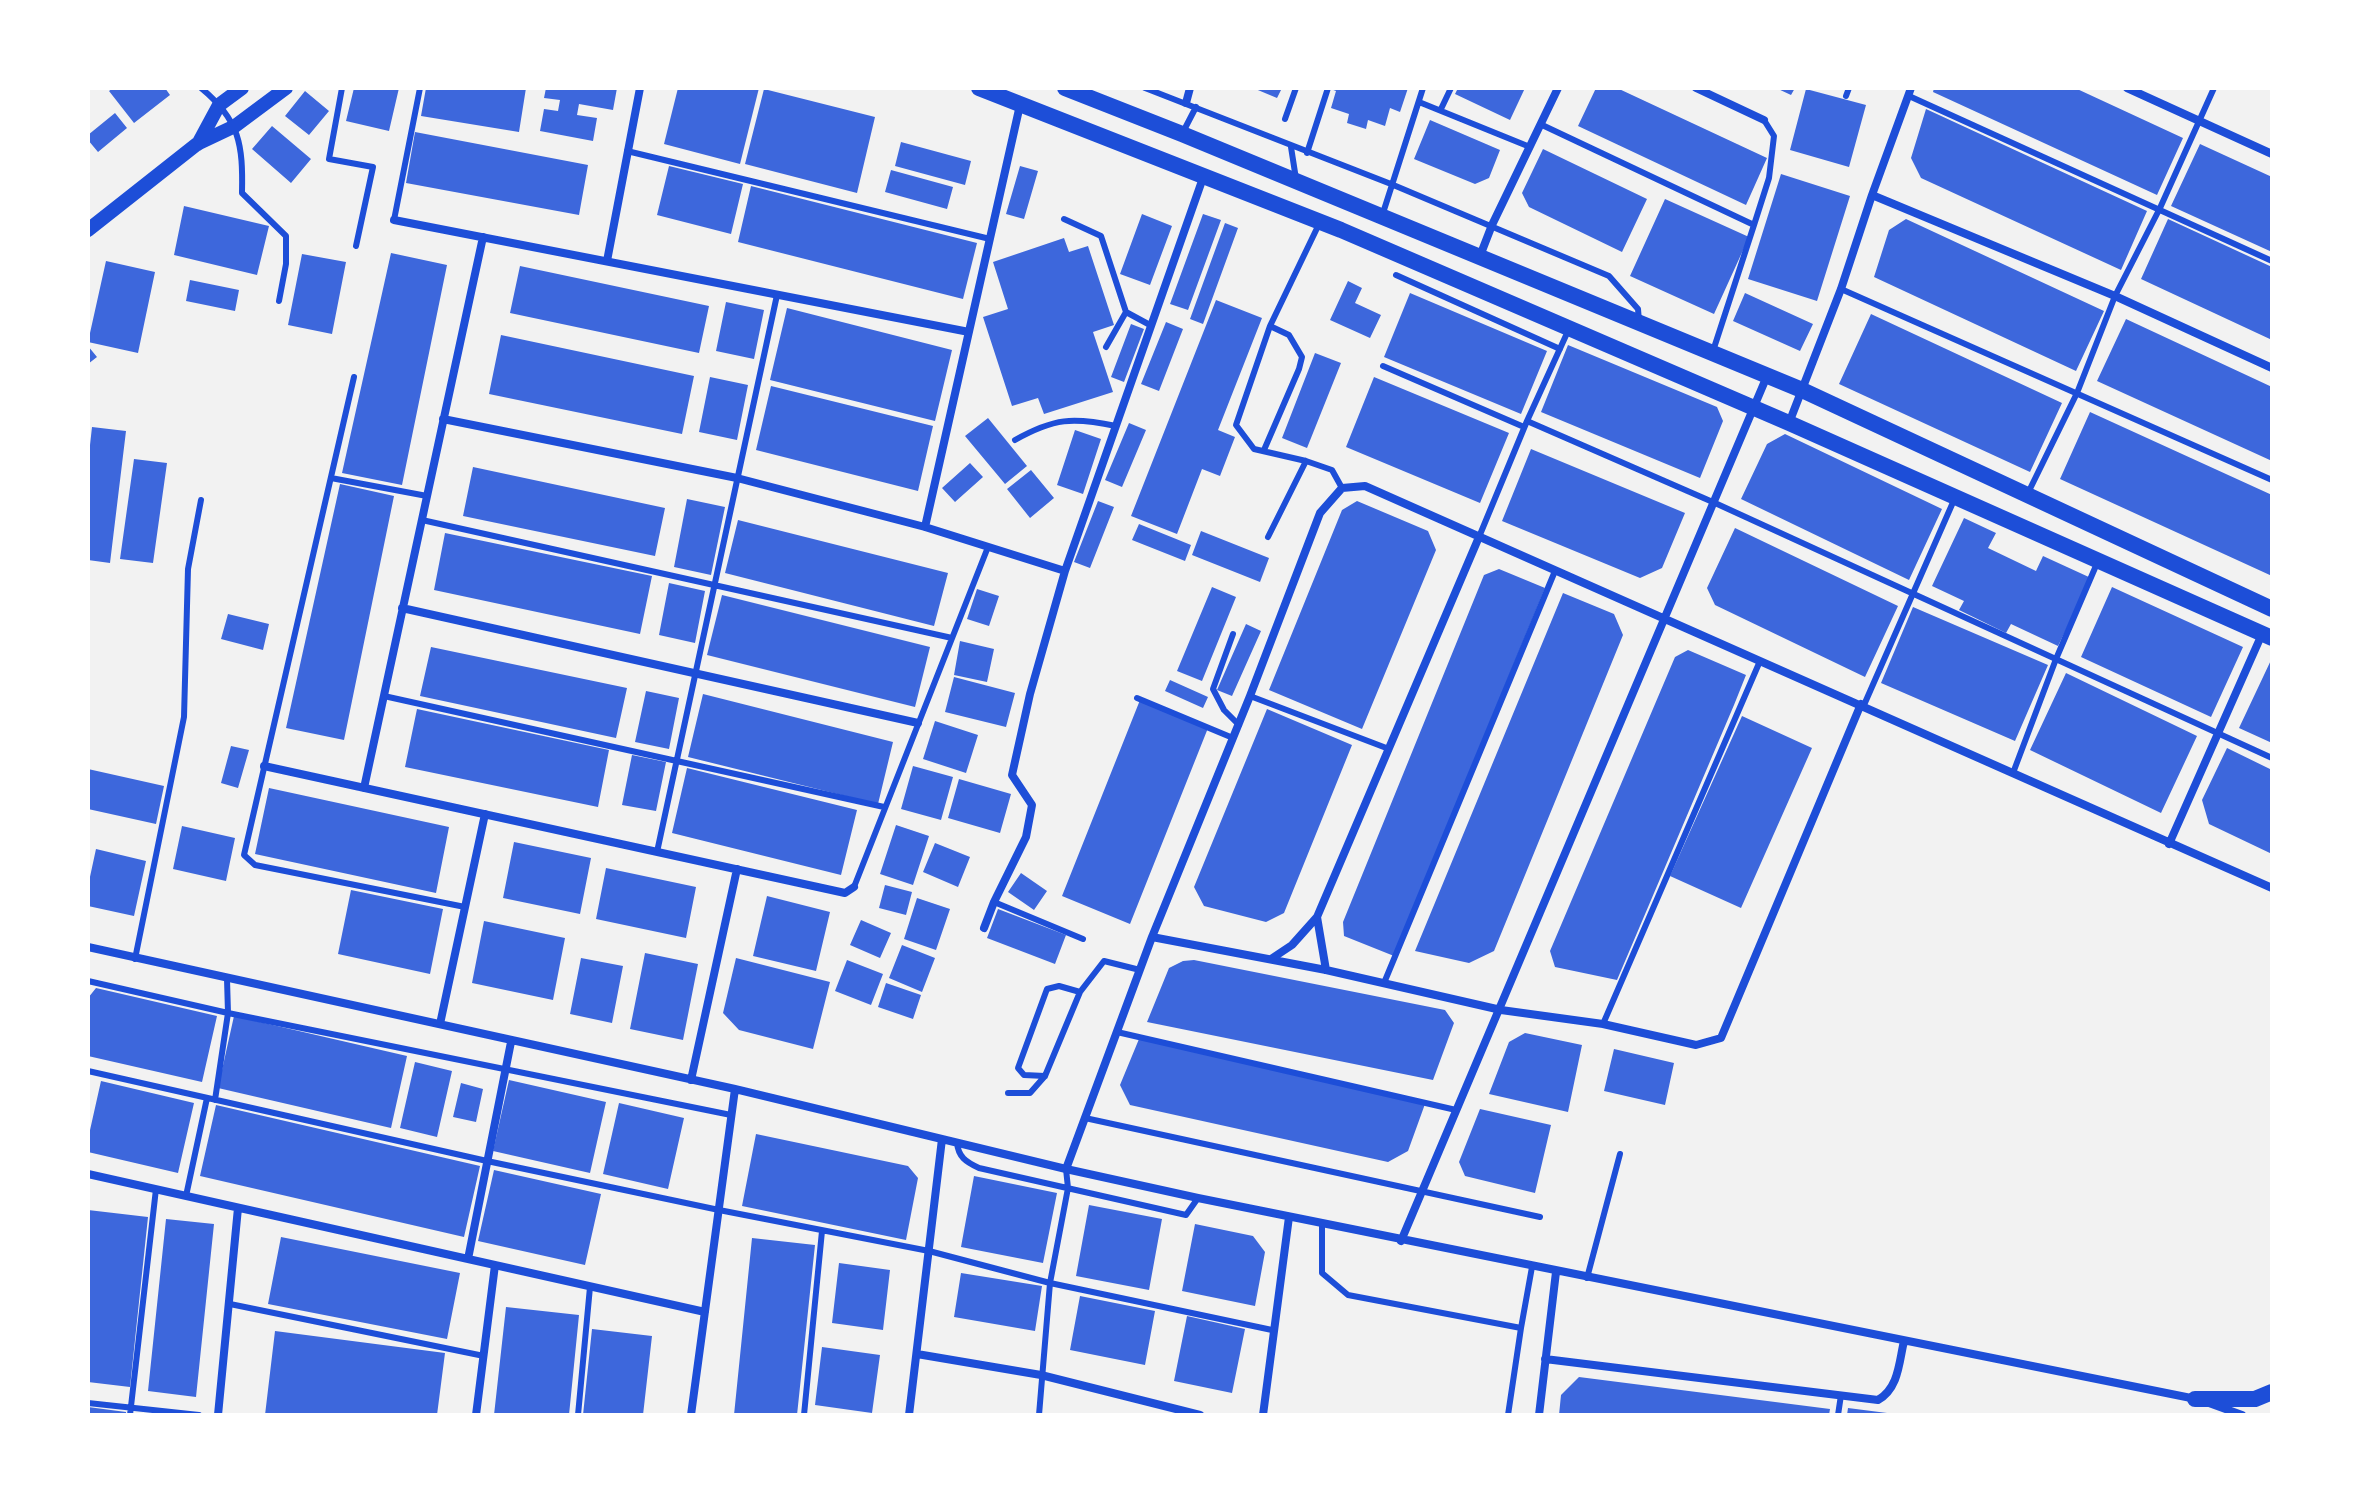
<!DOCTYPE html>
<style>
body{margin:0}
#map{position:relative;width:2360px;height:1503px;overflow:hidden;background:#f2f2f2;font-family:Manrope,sans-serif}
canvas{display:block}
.frame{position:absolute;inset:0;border:90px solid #fff;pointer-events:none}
</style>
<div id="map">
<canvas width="2360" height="1503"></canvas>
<div class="frame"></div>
</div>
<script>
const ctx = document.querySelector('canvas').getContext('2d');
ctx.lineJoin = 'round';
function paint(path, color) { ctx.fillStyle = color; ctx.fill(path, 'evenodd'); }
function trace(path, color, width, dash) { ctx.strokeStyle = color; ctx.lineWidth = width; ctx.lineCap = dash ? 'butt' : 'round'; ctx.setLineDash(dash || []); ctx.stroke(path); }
const building = new Path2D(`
 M113 88H165L170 95 134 123 109 91Z
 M354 88H399L389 131 346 121Z
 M426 88H526L519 132 421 116Z
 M546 88H617L613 110 579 104 577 115 597 118 593 141 540 131 544 109 558 111 560 100 544 98Z
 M678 88H759L740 164 664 144Z
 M1253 88H1282L1277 98Z
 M1328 88H1408L1400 112 1390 108 1385 126 1368 120 1366 129 1347 123 1349 114 1331 108 1336 91Z
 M1458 88H1525L1510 120 1455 94Z
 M1596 88H1617L1767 158 1746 205 1578 126Z
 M1776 88H1795L1791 95Z
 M1934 88H2075L2183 138 2157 195 1933 92Z
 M764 89 875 117 857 193 745 164Z
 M1806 89 1866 105 1849 167 1790 150Z
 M305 91 329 111 309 135 285 116Z
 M1926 109 2147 211 2121 270 1921 178 1911 158Z
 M115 113 127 128 98 152 88 140V135Z
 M1430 120 1500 150 1489 178 1475 184 1414 159Z
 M272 126 311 159 291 183 252 149Z
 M415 132 588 165 579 215 406 183Z
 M901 142 971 161 965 185 895 166Z
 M2200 144 2272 177V252L2171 206Z
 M1543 149 1647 199 1622 252 1529 207 1522 193Z
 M669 166 743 184 731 234 657 215Z
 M1020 166 1038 171 1024 219 1006 214Z
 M891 170 953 187 947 209 885 192Z
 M1781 174 1850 196 1817 301 1748 279Z
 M751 186 977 243 963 299 738 242Z
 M1665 199 1749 237 1714 314 1630 276Z
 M184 206 269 226 257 275 174 255Z
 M1142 214 1172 226 1150 285 1120 274Z
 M1203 214 1221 220 1188 310 1170 304Z
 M1906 219 2104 311 2076 371 1874 277 1889 230Z
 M2168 219 2272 267V340L2141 279Z
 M1225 223 1238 228 1203 324 1190 319Z
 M1064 238 1069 252 1088 246 1114 325 1093 332 1113 392 1044 414 1038 398 1012 406 983 317 1008 309 993 262Z
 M391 253 447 265 402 485 342 473Z
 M302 254 346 262 332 334 288 325Z
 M106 261 155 272 138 353 88 342Z
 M520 266 709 306 699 353 510 313Z
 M190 280 239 290 235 311 186 301Z
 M1348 281 1362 288 1355 303 1381 315 1370 338 1330 320Z
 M1410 293 1547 351 1521 414 1384 357Z
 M1745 293 1813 324 1800 351 1733 321Z
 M1216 300 1262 318 1218 430 1235 437 1220 476 1202 469 1177 534 1131 516Z
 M726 302 764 310 754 359 716 351Z
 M787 308 952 350 935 421 770 380Z
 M1871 314 2062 403 2030 472 1839 384Z
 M2126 319 2272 387V461L2097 381Z
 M1166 322 1183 329 1159 391 1141 384Z
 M1131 324 1144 329 1124 382 1111 377Z
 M501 335 694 376 682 434 489 394Z
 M1568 345 1717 407 1723 421 1700 478 1541 412Z
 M88 346 97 357 88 364Z
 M1315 353 1341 363 1307 448 1282 438Z
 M710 377 748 385 737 440 699 432Z
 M1374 377 1509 433 1480 503 1346 447Z
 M771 386 933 426 918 491 756 450Z
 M2090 412 2272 495V576L2060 479Z
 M988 418 1027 466 1005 484 965 436Z
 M1129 423 1146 430 1122 487 1105 480Z
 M92 427 126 431 110 563 88 560V463Z
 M1075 430 1101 439 1083 494 1057 485Z
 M1785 434 1942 509 1909 580 1741 499 1767 444Z
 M1531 449 1685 513 1662 568 1640 578 1502 521Z
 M134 459 167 463 153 563 120 559Z
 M970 463 983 477 955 502 942 488Z
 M473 467 665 508 655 556 463 516Z
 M1031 470 1054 498 1030 518 1007 489Z
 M340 484 394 496 344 740 286 728Z
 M687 499 725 507 711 575 674 567Z
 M1098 501 1114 507 1090 568 1074 562Z
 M1357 501 1428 531 1436 550 1362 729 1269 690 1342 510Z
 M1964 518 1996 533 1988 548 2036 571 2043 556 2091 578 2058 646 2011 624 2006 633 1959 610 1964 601 1932 586Z
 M738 520 948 573 934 626 725 573Z
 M1139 524 1191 545 1185 561 1132 540Z
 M1735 528 1898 606 1865 677 1715 605 1707 588Z
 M1201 531 1269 558 1260 582 1192 555Z
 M445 533 652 576 640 634 434 590Z
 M1499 569 1545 588 1394 956 1344 936 1343 922 1484 575Z
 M669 583 705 591 695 643 659 635Z
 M1212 587 1236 597 1202 681 1177 671Z
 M2112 587 2243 647 2211 717 2081 657Z
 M977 589 999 596 989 626 967 619Z
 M1563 593 1614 614 1623 635 1494 951 1469 963 1415 951Z
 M722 595 930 647 915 707 707 655Z
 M1913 607 2048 665 2015 741 1881 683Z
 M228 614 269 624 263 650 221 639Z
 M1246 624 1261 631 1232 696 1217 690Z
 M960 641 994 649 987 682 954 675Z
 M431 647 627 688 616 738 420 696Z
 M1688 650 1746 675 1734 705 1617 980 1555 967 1550 951 1675 657Z
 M2272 658V743L2239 728Z
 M2066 673 2197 736 2161 813 2030 750Z
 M954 677 1015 693 1006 727 945 712Z
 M1170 680 1208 697 1203 708 1165 691Z
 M646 691 679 698 669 749 635 742Z
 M703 694 893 742 878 804 688 757Z
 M1140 700 1208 728 1130 924 1062 896Z
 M417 709 609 750 598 807 405 767Z
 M1267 709 1352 745 1284 913 1266 922 1204 906 1194 887Z
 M1742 716 1812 748 1741 908 1670 876Z
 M935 721 978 735 966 773 923 759Z
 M231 746 249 750 238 788 221 783Z
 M2227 748 2272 770V854L2209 824 2202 800Z
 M632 755 666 762 656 811 622 805Z
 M913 766 953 777 941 820 901 809Z
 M687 768 857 810 841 875 672 833Z
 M88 769 164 786 156 824 88 809Z
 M959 779 1011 794 1000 833 948 818Z
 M269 788 449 827 436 893 255 854Z
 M896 825 929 836 913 885 880 874Z
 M182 826 235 838 226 881 173 869Z
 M514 842 591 858 580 914 503 898Z
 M935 843 970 857 958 887 923 872Z
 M96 849 146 861 134 916 88 906V886Z
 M606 868 696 887 686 938 596 919Z
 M1021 873 1047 891 1034 910 1008 892Z
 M885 885 912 892 906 915 879 908Z
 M351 890 443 909 430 974 338 954Z
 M767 896 830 912 816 971 753 956Z
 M917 898 950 909 936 950 904 939Z
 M998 909 1066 935 1055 964 987 938Z
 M861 920 891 933 880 958 850 945Z
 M484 921 565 938 553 1000 472 983Z
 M902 945 935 958 922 992 889 978Z
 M645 953 698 964 683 1040 630 1029Z
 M581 958 623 966 612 1023 570 1014Z
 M736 958 830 982 813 1049 739 1030 723 1013Z
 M847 960 883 974 871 1005 835 991Z
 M1194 960 1445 1010 1454 1023 1433 1080 1147 1022 1169 968 1183 961Z
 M886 983 921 995 913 1019 878 1007Z
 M96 988 217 1016 202 1082 88 1056V998Z
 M234 1016 407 1056 391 1128 218 1088Z
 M1525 1033 1582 1045 1568 1112 1489 1094 1509 1042Z
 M1139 1039 1425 1104 1408 1151 1388 1162 1130 1105 1120 1085Z
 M1614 1049 1674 1063 1665 1105 1604 1091Z
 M415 1062 452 1071 437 1137 400 1128Z
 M509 1080 606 1102 590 1173 493 1151Z
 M101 1081 194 1103 178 1173 88 1152V1139Z
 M461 1083 483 1089 476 1122 453 1117Z
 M619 1103 684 1118 668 1189 603 1174Z
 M216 1105 480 1166 464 1237 200 1176Z
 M1480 1109 1551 1125 1535 1193 1465 1176 1459 1162Z
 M756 1134 908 1166 918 1178 906 1240 742 1206Z
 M494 1170 601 1194 585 1265 478 1241Z
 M974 1176 1057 1193 1043 1263 961 1247Z
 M1089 1205 1162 1219 1149 1290 1076 1276Z
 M88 1210 148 1217 130 1387 88 1382Z
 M166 1219 214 1224 196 1397 148 1391Z
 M1195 1224 1253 1236 1265 1252 1255 1306 1182 1291Z
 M281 1237 460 1273 447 1339 268 1304Z
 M752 1238 815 1245 797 1415H734Z
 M839 1263 890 1270 883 1330 832 1323Z
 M961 1273 1042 1286 1035 1331 954 1317Z
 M1080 1296 1155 1311 1145 1365 1070 1350Z
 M506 1307 579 1315 569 1415H494Z
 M1187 1316 1245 1329 1232 1393 1174 1381Z
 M592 1329 652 1336 643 1415H583Z
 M275 1331 445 1353 437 1415H265Z
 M822 1347 880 1355 872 1413 815 1405Z
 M1579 1377 1830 1409 1829 1415H1559L1561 1395Z
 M88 1407 126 1412V1415H88Z
 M1848 1408 1887 1413V1415H1847Z`);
const service = new Path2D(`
 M201 88C240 120 243 145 242 193L286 236V264L279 301
 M342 88 329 159 373 167 356 246
 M1145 88 1391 184 1609 276 1638 309 1639 321
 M1846 96 1849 88
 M1909 96 2272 261
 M1419 102 1530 147
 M1441 109 1451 88
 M1285 119 1296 88
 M1540 124 1754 225 1769 178 1774 136 1764 120
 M1182 134 1196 107
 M1291 147 1296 179
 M627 151 990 239
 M1307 153 1328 88
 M1383 213 1423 88
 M1064 219 1101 236 1126 312 1150 325
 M394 220 420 88
 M1320 222 1270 326 1236 425 1254 449 1306 461 1332 470 1342 488
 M1396 275 1560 349
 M1841 289 2272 480
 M1106 347 1126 312
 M1713 351 1754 225
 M1383 366 1524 427
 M354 377 244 855 255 865 465 907
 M1527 421 1715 503 2272 758
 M1015 440C1054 418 1073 417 1116 426
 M1264 450 1299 369 1302 357 1289 335 1270 326
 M331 478 427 496
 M2027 495 2077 393 2115 296 2160 208 2214 88
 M422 520 952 638
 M1268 537 1306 461
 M1479 537 1527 421 1568 331
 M1233 634 1213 689 1224 710 1239 725
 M384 696 884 807
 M1250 696 1389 749
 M1137 698 1233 738
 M1864 705 1954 500
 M2013 773 2056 659 2098 561
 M657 852 777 295
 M854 887 988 547
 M994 902 1083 939
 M135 959 184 717 188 569 201 500
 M88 981 228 1013 731 1115
 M1384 983 1555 571
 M1603 1024 1760 661
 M1117 1032 1456 1110
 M88 1071 487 1161 719 1210 929 1251 1050 1283 1272 1330
 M1045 1076 1024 1075 1018 1068 1047 989 1059 986 1080 992
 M1008 1093H1030L1045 1076 1080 992 1104 961 1140 970
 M215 1100 228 1013 227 979
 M1085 1118 1540 1217
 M957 1142C958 1157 966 1162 979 1168L1186 1215 1198 1198
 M186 1196 207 1098
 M1322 1223V1273L1348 1295 1521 1328 1532 1267
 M1587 1278 1620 1154
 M230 1304 484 1356
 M88 1403 199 1415
 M130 1415 156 1189
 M578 1415 590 1287
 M804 1415 822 1231
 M1039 1415 1050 1283 1068 1188 1066 1169
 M1508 1415 1521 1328
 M1838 1415 1841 1395`);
const minor = new Path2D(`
 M1696 88 1764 120
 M2127 88 2272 154
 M1186 103 1190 88
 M1872 195 2115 296 2272 368
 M394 220 969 332
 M1480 256 1492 225 1558 88
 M607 261 640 88
 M443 419 737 478 925 527 1065 571
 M1789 423 1841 289 1872 195 1911 88
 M925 527 1020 105
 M402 608 918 723
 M264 766 845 893 854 887
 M364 788 483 237
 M2169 844 2262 634
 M984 928 994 902 1026 837 1032 805 1012 775 1030 694 1065 571 1204 175
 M1152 937 1326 970 1501 1010 1603 1024 1696 1045 1721 1038 1861 704
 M88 947 735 1089 1066 1169 1198 1198 2196 1399
 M1271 959 1292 945 1317 917
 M1326 970 1317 917 1479 537
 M440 1024 485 814
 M691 1080 737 869
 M1066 1169 1152 937 1250 696 1320 513 1342 488 1365 486 2272 888
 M88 1174 705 1312
 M1401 1241 1767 376
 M468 1259 511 1042
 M917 1354 1041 1375 1200 1415
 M1545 1359 1878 1400C1899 1388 1899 1362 1904 1341
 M2209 1403 2242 1415
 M218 1415 238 1208
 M476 1415 495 1265
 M691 1415 735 1089
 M909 1415 942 1139
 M1263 1415 1289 1217
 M1539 1415 1556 1272`);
const tertiary = new Path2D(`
 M198 144 219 105 242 88
 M88 230 197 144 235 126 286 88`);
const secondary = new Path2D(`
 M979 88 1341 230 1789 423 2272 638
 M1065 88 1182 134 1802 390 2272 609
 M2195 1399H2255L2272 1392`);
paint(building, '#3d67dc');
trace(service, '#1d4ed8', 6);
trace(minor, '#1d4ed8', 8);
trace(tertiary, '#1d4ed8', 14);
trace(secondary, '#1d4ed8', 16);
</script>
